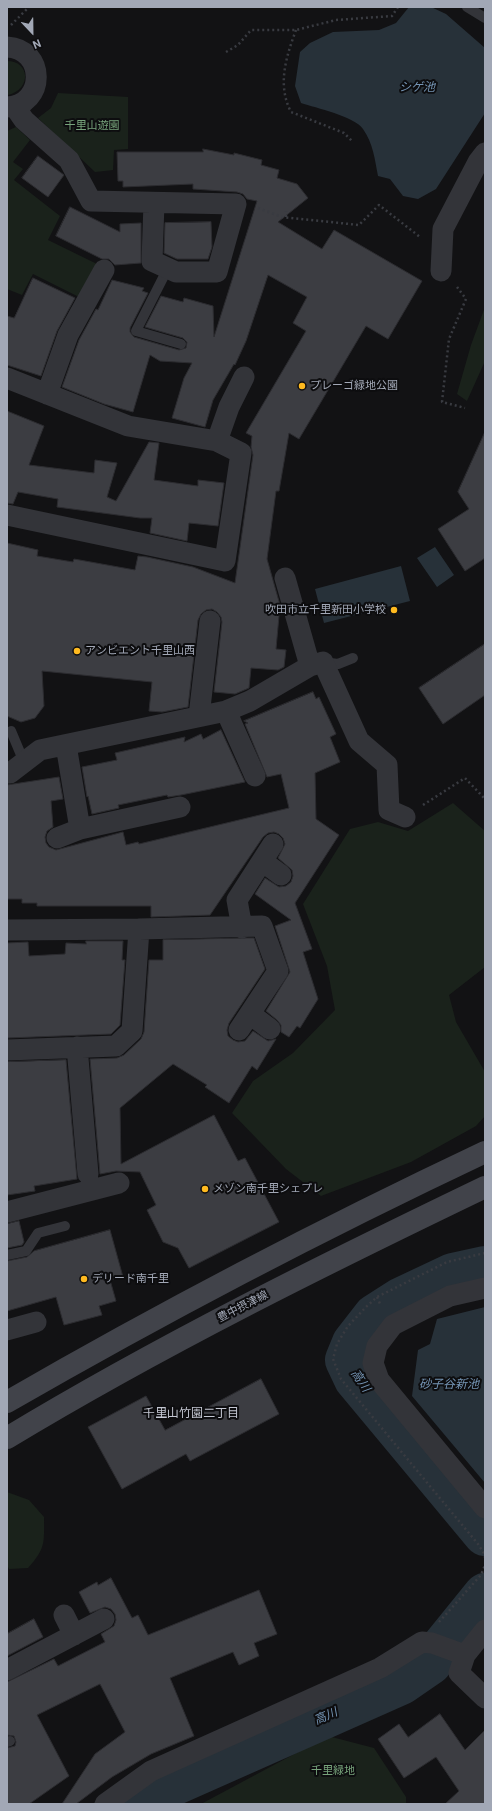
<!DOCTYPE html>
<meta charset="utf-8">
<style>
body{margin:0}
#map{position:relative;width:492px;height:1811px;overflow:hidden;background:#121214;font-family:Roboto,sans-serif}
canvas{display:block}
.frame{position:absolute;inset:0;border:8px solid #a2a8b6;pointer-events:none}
.north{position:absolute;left:12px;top:12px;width:40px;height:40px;-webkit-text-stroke:3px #0d0d0f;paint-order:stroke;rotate:158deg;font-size:11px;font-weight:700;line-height:16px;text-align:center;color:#a2a8b6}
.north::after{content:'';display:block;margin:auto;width:14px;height:18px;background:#a2a8b6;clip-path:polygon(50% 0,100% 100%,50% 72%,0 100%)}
</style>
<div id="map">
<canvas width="492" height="1811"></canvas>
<div class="frame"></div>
<div class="north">N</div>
</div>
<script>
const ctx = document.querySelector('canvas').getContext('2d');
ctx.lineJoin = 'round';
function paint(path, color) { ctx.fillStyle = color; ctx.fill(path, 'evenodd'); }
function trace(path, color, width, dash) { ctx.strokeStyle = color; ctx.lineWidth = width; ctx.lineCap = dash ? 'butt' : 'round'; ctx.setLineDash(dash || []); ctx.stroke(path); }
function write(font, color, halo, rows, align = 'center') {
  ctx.font = font + ' Roboto,"Noto Sans JP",sans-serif'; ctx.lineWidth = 4; ctx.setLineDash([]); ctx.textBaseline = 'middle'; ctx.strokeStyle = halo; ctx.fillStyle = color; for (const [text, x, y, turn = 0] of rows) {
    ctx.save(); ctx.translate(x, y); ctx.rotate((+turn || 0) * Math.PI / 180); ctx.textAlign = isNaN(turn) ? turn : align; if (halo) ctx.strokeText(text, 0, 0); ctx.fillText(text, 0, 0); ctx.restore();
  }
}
const green = new Path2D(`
 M7 61C30 61 32 89 8 95Z
 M58 93 128 97V149L114 150 113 170 95 172 38 118 51 108Z
 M16 127 30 140 13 162 23 169 14 180 60 216 48 240 97 264 79 297 33 274 22 295 7 289V131Z
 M485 307V361L467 401 457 394 471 345Z
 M453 803 485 831V967L449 995 456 1022 485 1072V1116L476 1126 411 1162 321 1196 286 1169 232 1113 253 1081 293 1053 335 1010 327 966 303 904 350 829 378 822 408 831Z
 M7 1492 29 1500 44 1517C44 1543 46 1548 28 1568L9 1569 7 1565Z
 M328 1736 374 1748 406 1797V1804H201Z`);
const water = new Path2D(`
 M409 7H431L446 14 485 48V113L436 189 418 199 403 196 390 179 378 176C375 160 373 143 363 129 354 116 316 108 301 103L295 86 300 52 310 43 333 32 379 30 396 23Z
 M435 547 454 575 437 587 417 558Z
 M401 566 410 601 324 623 315 589Z
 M485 1307V1483L412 1396 418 1350 430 1344 437 1319Z`);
const river = new Path2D(`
 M485 1268 453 1275 400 1300 375 1316 354 1343 347 1360 356 1379 485 1534
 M140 1804 162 1789 401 1683 430 1663 485 1595`);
const building = new Path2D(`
 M203 149 234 155V153L262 160 261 165 279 170 277 178 297 184 308 198 278 222 322 249 334 230 422 281 388 339 366 326 299 439 289 433 279 491H276L267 559 280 605 276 649 286 650 284 667 278 670 251 668 249 688 235 694 214 692 222 622 221 617 217 612 212 609 206 610 201 614 198 620 188 707 162 712 149 711 152 682 42 671 44 706 35 718 21 722 7 716V543L38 550 37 556 73 562 74 559 135 570 138 556 147 557 193 567 235 583 253 455 251 447 252 436 246 433 306 331 293 323 307 297 268 275 246 341 235 365 234 364 213 400 205 427 172 418 184 378 192 363 160 361 150 355 133 412 104 404 62 387 79 340 96 309 98 310 112 280 144 288 142 291 148 293 130 328V332L134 337 179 350 186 348 187 342 183 338 145 327 161 296 183 302 184 298 213 306 214 337 257 201 247 199 243 194 237 192 193 189V184L123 187V181H118L117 152H203Z
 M38 156 64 175 48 197 22 178Z
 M70 207 120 232V224L141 223V263L115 265 109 259H102L56 236Z
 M211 222 212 247 208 259H177L164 253 165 223Z
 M33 278 75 298 57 331 41 376 7 365V316L14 318Z
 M7 411 44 426 29 465 94 473 95 460 117 463 107 497 116 501 149 442 159 443 154 480 198 486V480L224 483 218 526 189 523 187 541 150 533 152 518H140L57 507 58 499 18 492 13 504 7 503Z
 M485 432V558L465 571 438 529 469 509 458 492Z
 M485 644V695L443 724 419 688Z
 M313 692 316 699 319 697 336 734 330 737 340 762 315 773 316 819 339 835 295 903 312 949 303 952 318 999 300 1028 297 1026 289 1037 281 1032V1025L277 1020 266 1011 290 972 275 926 291 920 255 894 265 878 279 887 286 886 291 882 293 876 292 870 278 858 285 844 283 838 279 834 274 832 268 833 263 837 210 915 151 917V906H37V903H22V899H7V785L59 777 63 799 51 801 53 827 47 831 45 837 46 843 49 847 56 850 123 832 126 845 138 842 139 844 289 808 281 774 267 777 245 724 248 723 244 721Z
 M221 730 245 782 181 795 168 797 167 795 118 805 119 808 92 814 88 796 87 797 82 767 117 760 115 753 185 737 184 742 201 734 203 739Z
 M247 938H254L265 969 229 1023 227 1030 228 1036 233 1040 238 1042 245 1041 253 1031 268 1041 276 1039 257 1070 252 1066 229 1103 205 1087 207 1085 173 1064 120 1108 121 1164 214 1115 238 1161 245 1158 279 1222 189 1268 178 1248 163 1242 147 1210 156 1205 140 1172 116 1171 100 1174 90 1059 117 1058 124 1055 141 1039 144 1032 149 960H163V940Z
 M86 941H123L122 960H125L120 1025 111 1034 7 1038V943L28 942 29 956 65 954 66 943 86 944Z
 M66 1060 77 1179 34 1186 35 1191 7 1195V1062Z
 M19 1221 24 1242 22 1245 7 1248V1224Z
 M110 1230 123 1277 110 1280 116 1301 99 1306 102 1315 64 1325 56 1297 7 1311V1261L27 1257 34 1251Z
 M261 1379 279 1414 190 1461 186 1454 122 1489 88 1427 146 1396 165 1430Z
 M111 1578 132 1618 138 1615 148 1635 259 1590 277 1634 254 1643 259 1656 239 1665 233 1652 170 1678 194 1736 151 1754 112 1777 76 1804H62L95 1754 125 1732 100 1684 37 1715 69 1776 29 1804H7V1748L15 1746 16 1742 14 1736 7 1735V1682L54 1659 58 1666 105 1642 101 1634 114 1626 116 1620 115 1614 111 1609 105 1607 90 1613 79 1592 97 1582 98 1585Z
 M34 1619 43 1637 7 1656V1634Z
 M440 1714 465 1750 485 1730V1804H445L459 1791 436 1757 404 1778 378 1739 399 1724 408 1737Z`);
const path = new Path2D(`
 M11 25 29 7
 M296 30C286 57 277 85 291 112L344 133 352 141
 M226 52 238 45 251 30H296L336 20 392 16 398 7
 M258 208 282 217 359 225 379 205 420 237
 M286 217V211
 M457 287 466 299 449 339 442 402 465 408
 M423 805 465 778 485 799
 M485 1253 447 1262 377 1297 366 1307 348 1326 337 1344 333 1359 341 1379 478 1544 485 1555V1561
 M377 1297 381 1306
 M439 1622 481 1575 485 1565`);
const lane = new Path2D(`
 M467 7 485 18
 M168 268 136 331 181 344
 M323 662 338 664 353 658
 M11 731 24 762
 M7 1255 26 1251 38 1233 65 1226
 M7 1742 10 1741`);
const street = new Path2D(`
 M7 47C46 49 46 105 7 107
 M15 107 24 120 69 160 91 201 236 204 217 272H176L152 261 154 203
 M441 271 443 229 478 162 485 153
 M7 378 128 426 217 441 241 453 225 561 7 515
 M47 394 68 335 104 270
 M217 441 229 407 244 377
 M285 578 310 666
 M226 711 255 776
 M199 716 210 621
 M66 745 80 829
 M7 773H10L40 750 226 711 250 701 310 666 323 662 359 741 387 765 389 810 405 817
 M57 838 80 829 180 807
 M262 861 281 875
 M242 928 237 900 273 844
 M139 929 262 926 278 971 239 1030
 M7 930 139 929 132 1031 116 1046 7 1050
 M250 1014 270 1029
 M77 1047 88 1174
 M7 1212 119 1183
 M485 1288 450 1296 393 1325 377 1346 373 1363 379 1380 485 1508
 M7 1330 36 1322
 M64 1615 74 1635
 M465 1655 459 1673 485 1698
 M7 1670 104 1619
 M105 1804 151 1771 380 1668 422 1642 432 1643 465 1655 485 1630`);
const secondary = new Path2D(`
 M7 1402C163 1312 322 1229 485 1152
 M7 1438C161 1345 323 1265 485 1187`);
const markers = [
 [302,386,4,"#ffba1f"],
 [394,610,4,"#ffba1f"],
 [77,651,4,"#ffba1f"],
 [205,1189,4,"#ffba1f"],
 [84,1279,4,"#ffba1f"]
];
const parkNames = [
 ["千里山遊園",92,126],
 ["千里緑地",333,1771]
];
const poiNames = [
 ["プレーゴ緑地公園",310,386],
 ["吹田市立千里新田小学校",386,610,"right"],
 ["アンビエント千里山西",85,651],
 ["メゾン南千里シェプレ",213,1189],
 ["デリード南千里",92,1279]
];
const streetNames = [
 ["豊中摂津線",243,1307,-27]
];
const waterNames = [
 ["シゲ池",417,88],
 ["高川",360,1381,56],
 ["砂子谷新池",449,1385],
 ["高川",326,1717,-24]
];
const neighbourhoodNames = [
 ["千里山竹園二丁目",191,1414]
];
paint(green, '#1a221b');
paint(water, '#273139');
trace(river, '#273139', 44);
paint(building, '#3c3d42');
trace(building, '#2c2c30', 1);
trace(path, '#393b41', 2.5, [2, 3]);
trace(lane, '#333439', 10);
trace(street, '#333439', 21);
trace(secondary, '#41434a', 22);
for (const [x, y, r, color] of markers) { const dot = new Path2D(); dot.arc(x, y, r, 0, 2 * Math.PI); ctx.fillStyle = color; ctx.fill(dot); trace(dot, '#0d0d0f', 1.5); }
write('11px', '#77a37b', '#0d0d0f', parkNames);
write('11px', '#a2a8b6', '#0d0d0f', poiNames, 'left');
write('11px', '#a2a8b6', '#0d0d0f', streetNames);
write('italic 12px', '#7595b5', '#0d0d0f', waterNames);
write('12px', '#c4c7d2', '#0d0d0f', neighbourhoodNames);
</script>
